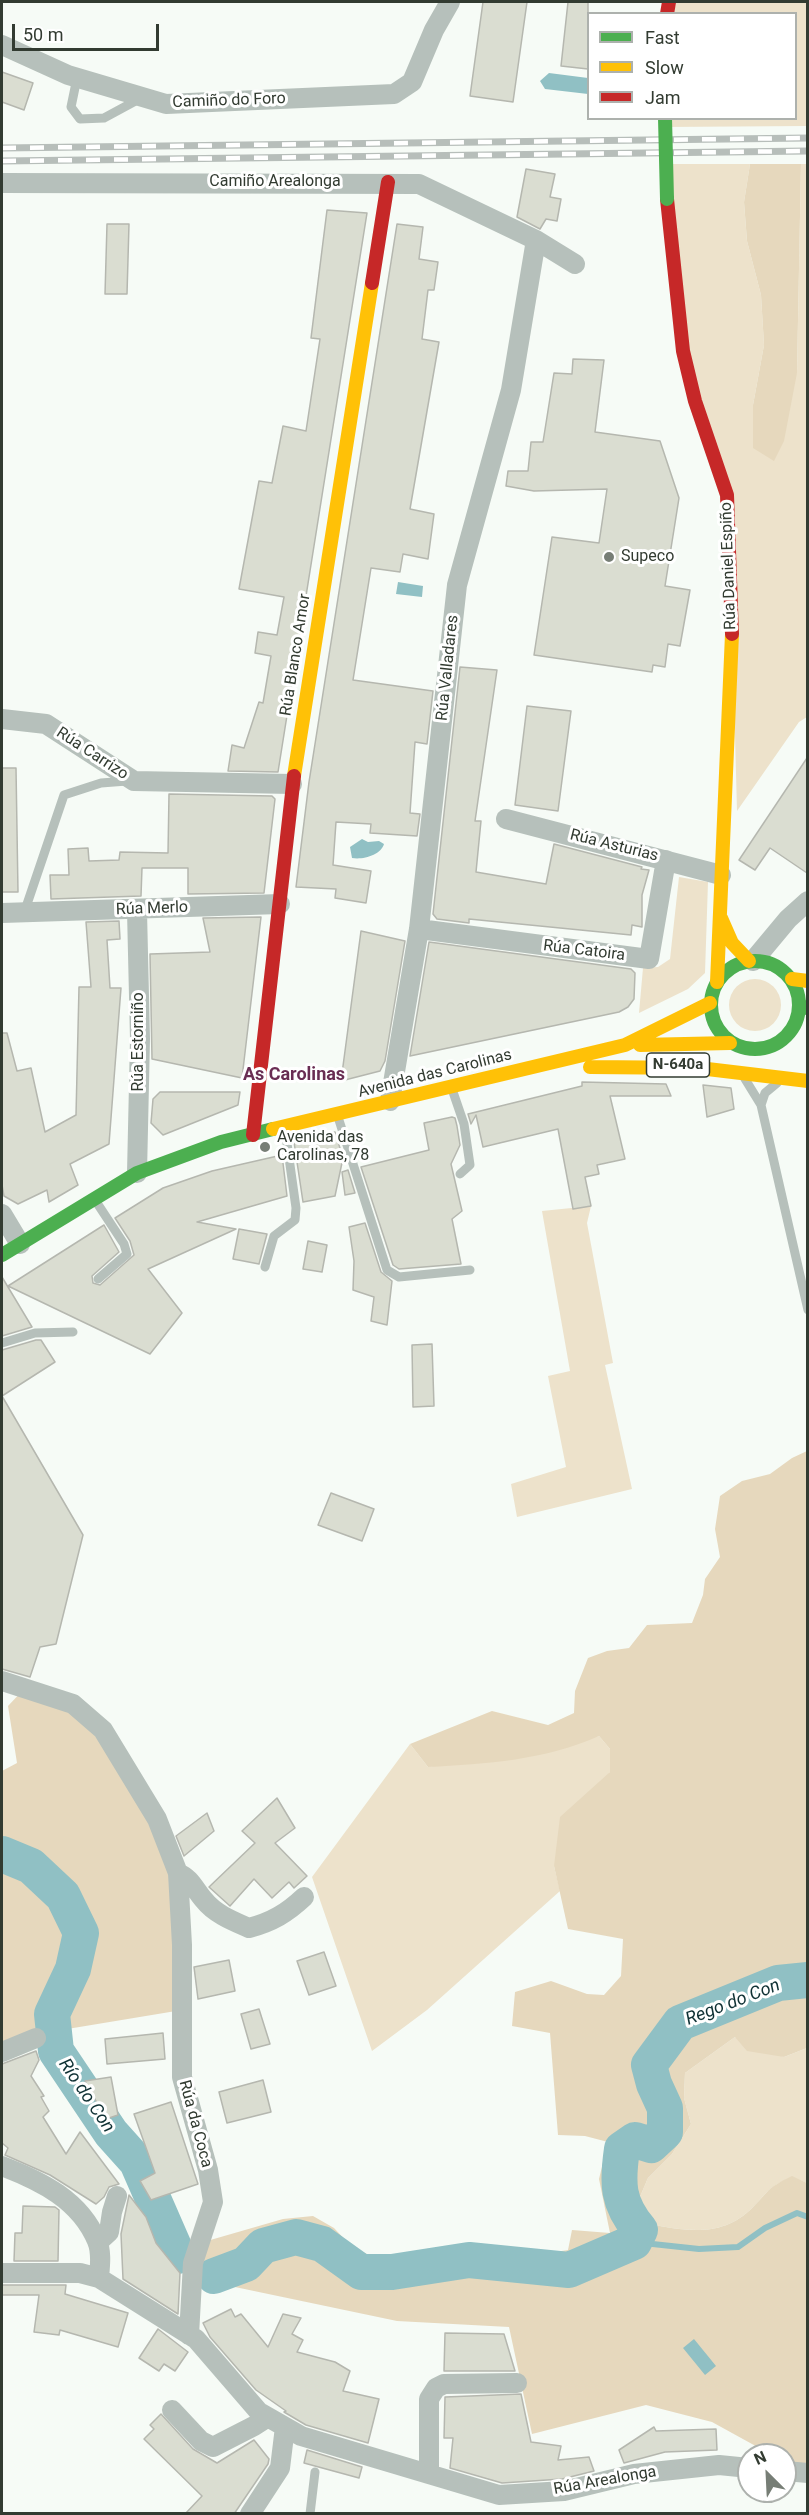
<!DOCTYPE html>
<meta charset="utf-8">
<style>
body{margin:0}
#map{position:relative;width:809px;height:2515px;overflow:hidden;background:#f6fbf6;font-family:Roboto,sans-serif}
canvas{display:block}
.frame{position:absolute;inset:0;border:3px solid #323b31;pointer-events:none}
.legend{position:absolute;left:587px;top:12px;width:210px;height:108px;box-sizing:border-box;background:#fff;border:2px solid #adb1ad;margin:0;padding:8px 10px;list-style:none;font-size:18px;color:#323b31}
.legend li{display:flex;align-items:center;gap:12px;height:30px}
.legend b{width:30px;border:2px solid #adb1ad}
.north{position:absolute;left:737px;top:2443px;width:60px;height:60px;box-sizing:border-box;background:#fff;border:2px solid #adb1ad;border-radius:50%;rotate:336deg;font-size:16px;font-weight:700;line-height:24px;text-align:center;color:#323b31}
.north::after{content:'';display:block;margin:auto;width:21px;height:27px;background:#777e76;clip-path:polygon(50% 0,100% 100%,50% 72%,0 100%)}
.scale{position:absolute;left:12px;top:24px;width:147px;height:27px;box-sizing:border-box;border:3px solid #323b31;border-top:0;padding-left:8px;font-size:18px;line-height:21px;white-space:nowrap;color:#323b31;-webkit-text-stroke:4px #fff;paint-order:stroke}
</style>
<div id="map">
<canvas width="809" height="2515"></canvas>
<div class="frame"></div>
<ul class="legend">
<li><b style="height:8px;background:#4caf50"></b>Fast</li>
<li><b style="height:8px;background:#ffc107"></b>Slow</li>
<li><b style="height:8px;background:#c62828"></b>Jam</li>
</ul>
<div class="north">N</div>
<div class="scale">50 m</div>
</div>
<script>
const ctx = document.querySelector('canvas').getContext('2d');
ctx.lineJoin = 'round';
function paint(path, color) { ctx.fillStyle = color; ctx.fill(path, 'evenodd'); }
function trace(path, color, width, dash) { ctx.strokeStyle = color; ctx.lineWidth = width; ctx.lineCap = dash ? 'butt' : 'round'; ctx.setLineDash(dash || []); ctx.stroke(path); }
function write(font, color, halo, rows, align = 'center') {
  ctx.font = font + ' Roboto,sans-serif'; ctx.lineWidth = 6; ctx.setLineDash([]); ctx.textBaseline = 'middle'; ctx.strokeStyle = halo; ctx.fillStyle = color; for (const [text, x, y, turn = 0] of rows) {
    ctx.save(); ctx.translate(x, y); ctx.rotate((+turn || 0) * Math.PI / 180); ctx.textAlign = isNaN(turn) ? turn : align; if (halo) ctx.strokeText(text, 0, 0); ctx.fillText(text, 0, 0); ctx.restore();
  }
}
const green = new Path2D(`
 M676 2H807V126L665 127V119L796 118V14L674 13Z
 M666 164H750L744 202 747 241 761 295 764 345 753 405 797 373 801 164H807V717L799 722 737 811 729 507 695 401Z
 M679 877 708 882 705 973 688 989 639 1013 643 968 658 967 670 959Z
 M729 1005a26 26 0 1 1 52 0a26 26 0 1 1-52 0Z
 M591 1206 587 1223 613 1363 605 1365 632 1489 517 1517 511 1484 566 1467 548 1376 570 1371 542 1211Z
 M599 1736 610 1749V1772L554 1866 560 1891 427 2010 372 2051 312 1877 410 1744 428 1767Z
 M735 2037 784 2057 807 2048V2183L792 2177C767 2188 771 2189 753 2207 723 2238 687 2231 649 2224L639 2199 648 2178 672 2154 691 2124 684 2098 685 2073Z`);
const forest = new Path2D(`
 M750 164H801L797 373 784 441 774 461 753 448V405L764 345 761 295 747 241 744 202Z
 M807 1451V2048L784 2057 747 2051 735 2037 685 2073 684 2098 691 2124 672 2154 648 2178 639 2199 649 2224C687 2231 723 2238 753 2207 771 2189 767 2188 792 2176L807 2183V2473L785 2462V2455H772L712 2422 646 2405 532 2434 509 2327 397 2321 192 2278 200 2243 283 2219 313 2216 334 2228 351 2246 373 2257H415L474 2248 542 2254 568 2250 572 2230 610 2233 599 2179 608 2142 585 2136 558 2135 550 2033 512 2026 515 1992 551 1981 587 1994 604 1995 621 1976 623 1939 568 1929 554 1866 560 1817 610 1772V1749L599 1736C546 1760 486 1764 428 1767L410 1744 492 1711 548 1725 574 1713 575 1691 588 1658 607 1651 629 1648 647 1625 692 1623 703 1595 705 1579 720 1557 715 1529 720 1496 742 1481 770 1474 792 1458Z
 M25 1688 103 1730 178 1873 182 2010 13 2038 2 2042V1771L17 1763 8 1706Z`);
const water = new Path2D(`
 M549 73 588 78V94L545 89 540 81Z
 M398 582 423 586 422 597 396 594Z
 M362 839 368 842 379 841 384 844C381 855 363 860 352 858L350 847Z
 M694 2339 716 2366 705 2375 683 2348Z`);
const stream = new Path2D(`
 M634 2242 699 2249 738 2247 765 2228 797 2213 808 2217`);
const river = new Path2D(`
 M2 1854 31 1866 63 1896 81 1933 73 1969 52 2014 56 2051 111 2133 137 2162 178 2256
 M214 2276 246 2264 263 2246 296 2237 322 2244 361 2272H392L469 2260 569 2270 634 2242 640 2230C617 2203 617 2183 622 2149L635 2140 651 2145 665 2132V2108L654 2084 649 2065 680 2023 778 1983 808 1980`);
const building = new Path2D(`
 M483 2H527L513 102 470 96Z
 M568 2H588V69L561 66Z
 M2 72 33 83 24 110 2 102Z
 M526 169 555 174 550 197 561 199 557 221 546 219 540 229 517 217Z
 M327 210 367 213 278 772 228 771 232 745 244 748 259 702 263 703 271 656 255 653 258 632 277 635 284 597 239 589 259 481 272 483 283 426 306 431 320 339 311 338Z
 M107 224H129L127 294H105Z
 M397 224 423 227 419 259 438 262 434 290H428L422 339 439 342 410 509 434 514 428 559 403 554 400 572 371 568 353 680 433 691 427 744 415 742 410 813 420 814 417 836 370 833 371 824 336 822 333 865 371 871 366 903 335 898 336 889 296 887 309 782Z
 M573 359 604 360 595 432 660 441 679 498 665 586 690 590 680 646 668 644 665 667 653 665 652 672 534 655 552 537 599 543 607 489 534 491 506 486 508 471H528L531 442H543L554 373 572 374Z
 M460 667 497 670 475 821H481L476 872 546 884 554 844 642 867 641 869 649 870 642 895V927L632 925 631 935 469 919V923L437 919 433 914Z
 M527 706 571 711 558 811 515 805Z
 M807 758V873L770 848 755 870 739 860Z
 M2 768H16L18 892H2Z
 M169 794 272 796 275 799 264 893 188 894V868H142L141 896 51 899 50 875H69L68 849 88 848 89 861 119 860 120 852 168 853Z
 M261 917 242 1078 152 1059 150 954 210 952 203 918Z
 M119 921 120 939 107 940 110 988H121L109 1144 70 1164 78 1185 49 1202 47 1190 18 1204 4 1196 2 1185V1033H7L17 1071 31 1068 45 1132 76 1115 79 987H91L86 922Z
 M361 931 405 941 385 1061 380 1071 341 1081Z
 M429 942 631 969 635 973 634 999 628 1007 619 1012 410 1056Z
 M582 1082 666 1084 671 1096H610L625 1159 597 1165 599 1174 585 1177 591 1206 573 1209 558 1129 483 1147 476 1115 471 1124 468 1114 582 1086Z
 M703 1085 731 1088 734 1109 707 1117Z
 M160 1092H240L238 1105 163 1135 151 1123 153 1099Z
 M452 1117 455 1118 457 1126 460 1145 451 1164 462 1211 452 1219 461 1264 399 1269 393 1265 361 1167 429 1150 424 1123Z
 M335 1132 343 1158 335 1196 303 1202 294 1142Z
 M282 1155 287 1196 197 1222 236 1229 148 1269 182 1313 150 1354 8 1286 104 1225 119 1252 92 1276 93 1283 100 1285 134 1255 130 1241 115 1218 163 1188 212 1171Z
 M348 1170 355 1193 345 1195 342 1172Z
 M365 1223 381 1272 392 1281 387 1325 371 1321 374 1297 353 1290 354 1261 349 1227Z
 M239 1229 267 1234 259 1264 233 1259Z
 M308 1241 327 1245 322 1272 303 1269Z
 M2 1277 32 1327 2 1336Z
 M36 1340H41L55 1362 2 1396 83 1535 56 1644 40 1647 30 1677 2 1669V1350Z
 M432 1344 434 1406 413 1407 412 1345Z
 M331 1493 374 1509 362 1541 318 1525Z
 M277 1798 295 1828 275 1843 307 1876 294 1888 289 1882 272 1898 254 1879 230 1906 209 1887 255 1843 242 1831Z
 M207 1813 214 1831 184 1856 176 1836Z
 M324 1952 336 1986 309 1995 297 1961Z
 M229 1960 235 1991 198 1999 194 1967Z
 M259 2009 270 2044 251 2049 241 2014Z
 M163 2033 165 2059 107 2064 105 2039Z
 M36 2051 39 2060 31 2076 44 2096 41 2097 49 2111 43 2117 66 2154 80 2132 119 2184 109 2187 104 2197 96 2204 50 2175 5 2155 8 2148 2 2143V2064Z
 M111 2077 118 2115 106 2119 85 2081Z
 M263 2080 271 2112 227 2123 219 2092Z
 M171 2102 198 2184 151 2200 140 2181 155 2173 134 2114Z
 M129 2195 146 2217 156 2243 180 2273 178 2314 123 2279 121 2234Z
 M23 2206 55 2207 59 2210 58 2261H14L15 2233H22Z
 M2 2285H66L65 2294 128 2313 118 2347 60 2330 59 2335 34 2332 39 2295H2Z
 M231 2309 235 2317 241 2314 268 2347 283 2314 301 2318 292 2334 303 2340 297 2352 335 2362 350 2371 343 2391 379 2399 368 2443 306 2425 284 2412 286 2411 256 2390 210 2337 203 2323Z
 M158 2329 188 2352 175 2371 164 2364 159 2371 139 2358Z
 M445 2333 504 2334 515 2371H444Z
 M521 2394 531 2442 561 2446 558 2460 589 2457 594 2471 562 2479 502 2483 450 2468 453 2438H444L445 2397Z
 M161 2414 193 2449 217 2463 254 2440 269 2459 268 2464 234 2514H185L202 2496 144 2439 154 2429 150 2425Z
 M654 2427 656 2431 716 2429 717 2450 665 2452 624 2463 619 2450Z
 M307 2450 362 2467 359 2478 304 2463Z`);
const lane = new Path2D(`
 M77 78 71 107 80 119 104 118 141 98
 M24 913 64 795 101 783 127 781
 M745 1079 761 1105 808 1310
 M452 1089 464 1124 470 1165 460 1174
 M761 1105 765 1093 777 1083
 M338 1117 387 1270 399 1277 470 1270
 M97 1203 124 1244 127 1254 98 1279
 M265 1267 274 1236 295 1220 296 1208 285 1129
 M2 1343 35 1333 73 1332
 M310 2514 315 2472`);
const street = new Path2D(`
 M2 45 68 75 166 104 394 94 412 82 434 30 450 2
 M2 183 419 184 536 240 575 264
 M2 719 46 724 134 781 292 784
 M506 819 721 875
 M137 911 140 1039 137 1173
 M2 913 280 904
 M419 929 649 959 666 860
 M753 961 788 919 808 901
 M390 1101 419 929 457 585 511 390 536 240
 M2 1214 20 1244
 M2 1681 73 1704 103 1730 157 1819 178 1873 182 1945V2077L208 2170 213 2202 193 2263 189 2335
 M178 1873C191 1878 195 1890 204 1900 215 1914 233 1921 249 1928 272 1922 287 1913 304 1897
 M2 2052 36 2038
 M2 2166C41 2181 80 2200 97 2241 102 2252 100 2266 99 2278
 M98 2242 109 2232 112 2212 117 2196
 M2 2273H80L99 2278 196 2339 259 2412 301 2436 499 2495 564 2491 634 2474 719 2465 749 2468
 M172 2410 201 2441 213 2447 254 2426 268 2417
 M785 2471 808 2473
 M429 2474V2399L436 2388 444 2384 517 2383
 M250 2514 280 2468 285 2427`);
const fast = new Path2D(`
 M711 1005a44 44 0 1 1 88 0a44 44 0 1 1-88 0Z
 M800 1009 808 1007
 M2 1255 137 1173 221 1142 273 1129`);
const slow = new Path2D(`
 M294 776 372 283
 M721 918 732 943 749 961
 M792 979 808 981
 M717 982 732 634
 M640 1045 730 1043
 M590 1067 699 1068 808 1081
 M273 1129 625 1045 710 1003`);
const jam = new Path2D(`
 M667 14 669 2
 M667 199 683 351 695 401 727 495 732 634
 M372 283 388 182
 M253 1135 294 776`);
const rail = new Path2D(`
 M2 148 808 138
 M2 161 808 151`);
const fastBridge = new Path2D(`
 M665 118 667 199`);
const markers = [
 [609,557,6,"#777e76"],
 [265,1147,6,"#777e76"]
];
const shields = [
 [678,1065,63]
];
const shieldNames = [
 ["N-640a",678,1065]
];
const streetNames = [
 ["Camiño do Foro",229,101,-2],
 ["Camiño Arealonga",275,182],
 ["Rúa Daniel Espiño",729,566,-92],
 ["Rúa Blanco Amor",296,655,-81],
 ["Rúa Valladares",448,668,-84],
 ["Rúa Carrizo",92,754,33],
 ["Rúa Asturias",614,846,14],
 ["Rúa Merlo",152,909,-2],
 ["Rúa Catoira",584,951,7],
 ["Rúa Estorniño",139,1042,-90],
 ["Avenida das Carolinas",435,1074,-14],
 ["Rúa da Coca",195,2124,75],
 ["Rúa Arealonga",605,2481,-10]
];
const poiNames = [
 ["Supeco",621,557],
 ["Avenida das",277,1138],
 ["Carolinas, 78",277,1156]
];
const neighbourhoodNames = [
 ["As Carolinas",294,1075]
];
const waterNames = [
 ["Rego do Con",733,2003,-21],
 ["Río do Con",86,2096,56]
];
paint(green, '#ede2cb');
paint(forest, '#e6d8bd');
paint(water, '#90c0c4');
trace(stream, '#90c0c4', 6);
trace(river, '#90c0c4', 36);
paint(building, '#daddd1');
trace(building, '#b5b7af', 1.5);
trace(lane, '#b6c0bb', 9);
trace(street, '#b6c0bb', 20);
trace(fast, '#4caf50', 14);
trace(slow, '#ffc107', 14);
trace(jam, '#c62828', 14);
trace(rail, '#b7beba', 7);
trace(rail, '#fff', 4.5, [14]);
trace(fastBridge, '#4caf50', 14);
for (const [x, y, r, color] of markers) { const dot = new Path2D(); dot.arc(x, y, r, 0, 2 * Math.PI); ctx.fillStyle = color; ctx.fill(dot); trace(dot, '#fff', 2); }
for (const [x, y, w] of shields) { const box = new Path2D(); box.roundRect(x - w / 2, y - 12, w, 24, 4.5); ctx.fillStyle = '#fff'; ctx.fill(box); trace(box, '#323b31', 1.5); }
write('bold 15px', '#323b31', null, shieldNames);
write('16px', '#323b31', '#fff', streetNames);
write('16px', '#323b31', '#fff', poiNames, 'left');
write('bold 18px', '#692d53', '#fff', neighbourhoodNames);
write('italic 18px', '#0f3134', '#fff', waterNames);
</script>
